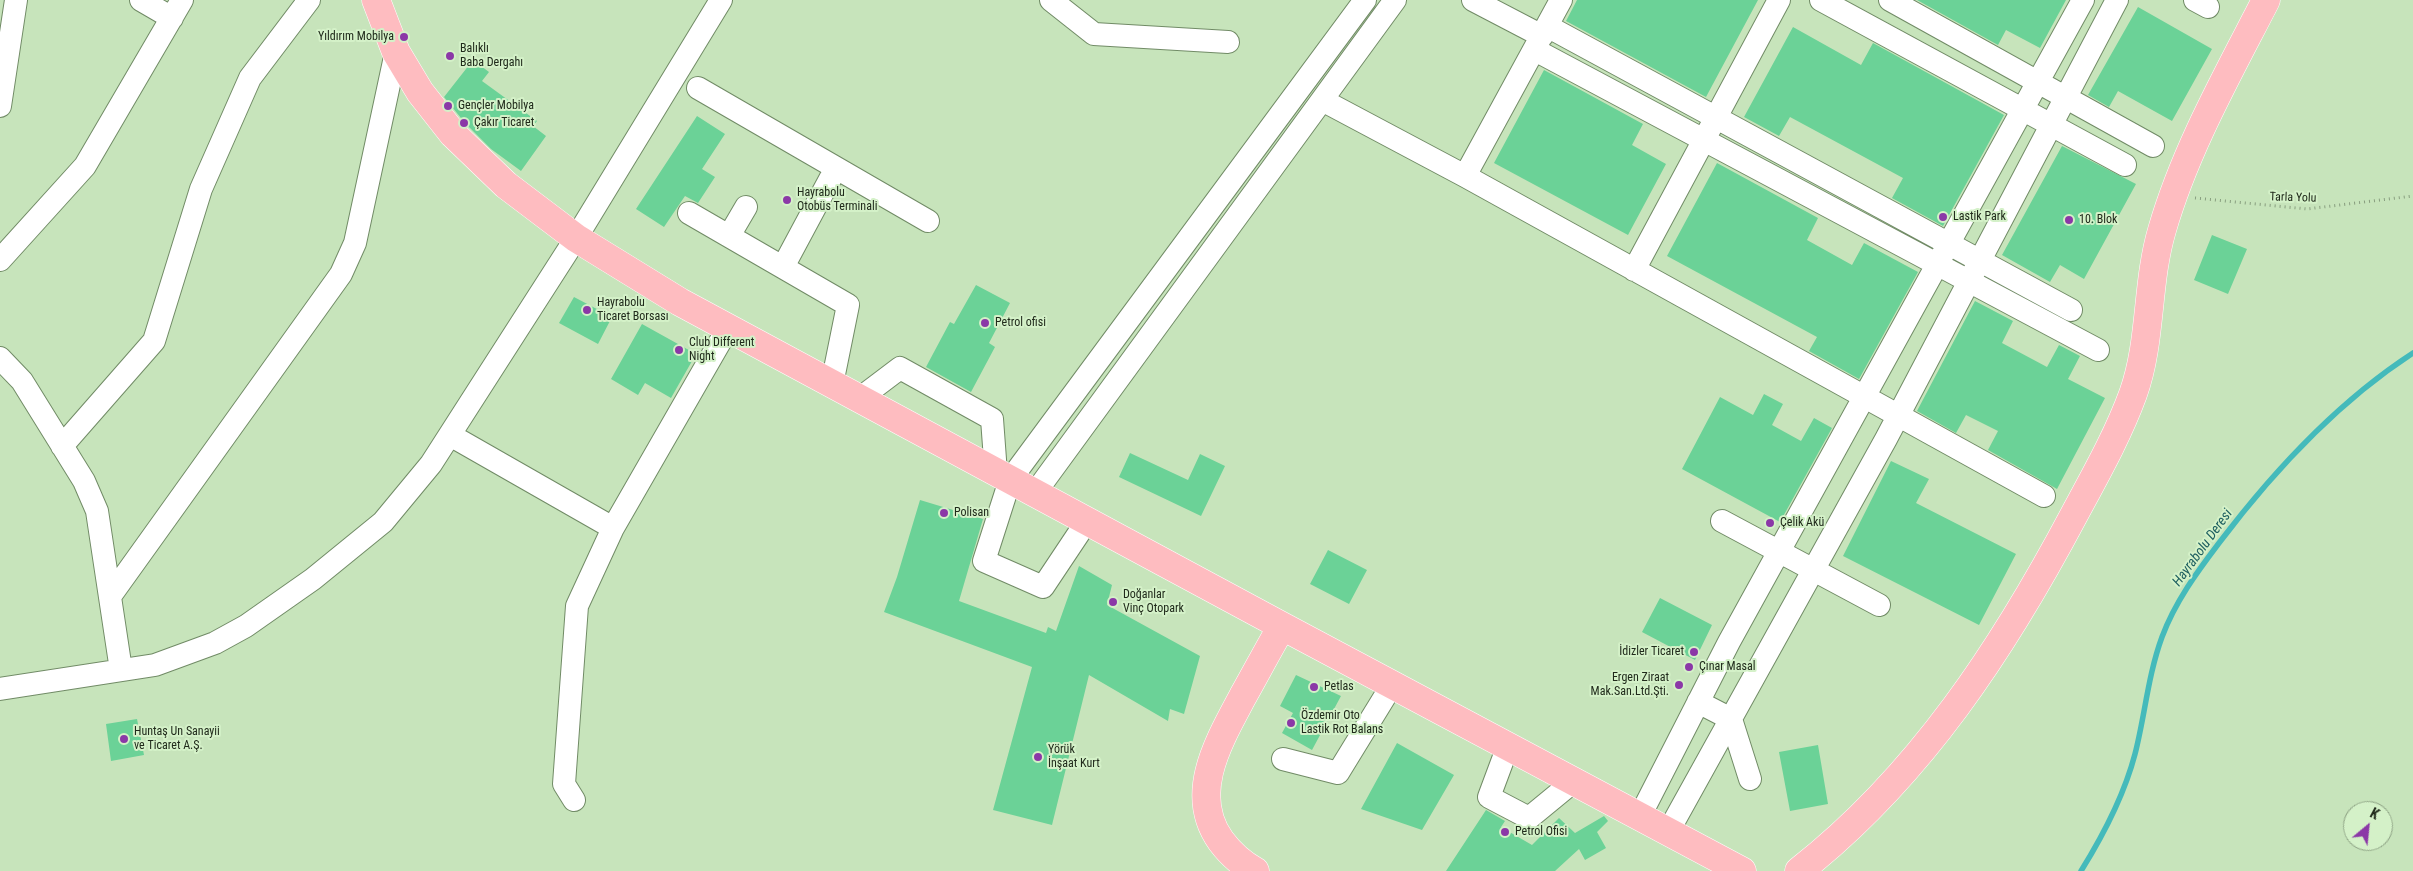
<!DOCTYPE html>
<meta charset="utf-8">
<style>
body{margin:0}
#map{position:relative;width:2413px;height:871px;overflow:hidden;background:#c7e4bb;font-family:"Roboto Condensed",sans-serif}
canvas{display:block}
.north{position:absolute;left:2343px;top:801px;width:50px;height:50px;box-sizing:border-box;background:#d4f1c8;border:1px solid #8ca183;border-radius:50%;rotate:28deg;font-size:14px;font-weight:700;line-height:20px;text-align:center;color:#202a1b}
.north::after{content:'';display:block;margin:auto;width:18px;height:22px;background:#8b38a7;clip-path:polygon(50% 0,100% 100%,50% 72%,0 100%)}
</style>
<div id="map">
<canvas width="2413" height="871"></canvas>
<div class="north">K</div>
</div>
<script>
const ctx = document.querySelector('canvas').getContext('2d');
ctx.lineJoin = 'round';
function trace(path, color, width, dash) { ctx.strokeStyle = color; ctx.lineWidth = width; ctx.lineCap = dash ? 'butt' : 'round'; ctx.setLineDash(dash || []); ctx.stroke(path); }
function paint(path, color) { ctx.fillStyle = color; ctx.fill(path, 'evenodd'); }
function write(font, color, halo, rows, align = 'center') {
  ctx.font = font + ' "Roboto Condensed",sans-serif'; ctx.lineWidth = 4; ctx.setLineDash([]); ctx.textBaseline = 'middle'; ctx.strokeStyle = halo; ctx.fillStyle = color; for (const [text, x, y, turn = 0] of rows) {
    ctx.save(); ctx.translate(x, y); ctx.rotate((+turn || 0) * Math.PI / 180); ctx.textAlign = isNaN(turn) ? turn : align; if (halo) ctx.strokeText(text, 0, 0); ctx.fillText(text, 0, 0); ctx.restore();
  }
}
const stream = new Path2D(`
 M2081 871C2104 834 2124 796 2135 754 2145 715 2148 675 2162 637 2175 602 2197 572 2219 543 2272 473 2339 401 2413 353`);
const building = new Path2D(`
 M1577 0H1758L1706 97 1566 21Z
 M1917 0H2066L2040 48 2006 30 1998 45Z
 M2138 7 2212 49 2172 121 2118 91 2109 107 2088 95Z
 M1793 27 1861 65 1873 43 2004 115 1943 226 1892 198 1903 178 1790 117 1779 136 1744 117Z
 M473 60 489 72 482 81 537 121 533 126 546 136 521 171 491 149 465 123 444 97Z
 M1544 70 1643 124 1632 145 1666 164 1628 235 1494 163Z
 M697 116 725 134 702 169 715 177 698 203 685 196 664 227 636 209Z
 M2062 146 2136 184 2084 279 2060 265 2050 282 2002 255Z
 M1717 163 1818 218 1807 240 1852 265 1864 243 1918 272 1859 379 1809 351 1817 337 1667 256Z
 M2212 235 2247 249 2228 294 2194 280Z
 M976 285 1010 303 989 343 995 347 971 392 926 367 950 322 954 324Z
 M574 297 612 317 598 344 559 323Z
 M1975 301 2013 321 2002 343 2047 367 2059 345 2080 356 2068 379 2105 398 2057 489 1988 450 1998 431 1966 415 1956 433 1917 411Z
 M642 324 696 354 671 398 645 383 638 395 611 379Z
 M1764 394 1783 404 1772 425 1801 441 1814 418 1832 428 1780 522 1682 469 1720 397 1753 415Z
 M1130 453 1188 480 1200 454 1225 466 1201 516 1119 477Z
 M1891 461 1929 479 1916 503 2016 554 1979 625 1843 556Z
 M920 500 983 519 959 601 1046 633 1048 627 1056 631 1079 566 1112 585 1107 605 1200 656 1184 714 1170 709 1168 721 1089 675 1052 825 993 810 1032 667 884 612 897 577Z
 M1328 550 1367 570 1349 604 1310 584Z
 M1660 598 1712 625 1695 660 1642 632Z
 M1296 675 1341 696 1312 750 1282 733 1293 713 1280 706Z
 M137 719 144 755 111 761 106 724Z
 M1397 743 1454 775 1422 830 1361 809Z
 M1818 745 1828 804 1790 811 1779 752Z
 M1486 810 1505 821 1501 827 1532 845 1559 818 1575 833 1604 816 1608 821 1597 832 1606 848 1585 860 1579 849 1555 871H1446Z`);
const path = new Path2D(`
 M2195 198 2307 209 2413 196`);
const minor = new Path2D(`
 M141 0 172 18
 M1051 0 1094 34 1228 42
 M1473 0 1542 36
 M1821 0 2125 165
 M1890 0 2153 146
 M2195 0 2208 7
 M1547 26 2071 310
 M1535 50 2098 350
 M698 88 928 221
 M1322 100 1465 176 2044 496
 M0 106 16 0
 M1465 176 1561 0
 M689 213 848 305 832 384
 M729 236 746 207
 M0 260 85 166 182 0
 M783 267 836 168
 M1634 270 1779 0
 M0 358 22 381 84 481 97 511 121 670
 M859 399 900 368 992 419 996 473
 M450 435 613 528
 M62 446 154 341 201 189 250 78 309 0
 M1035 493 1395 0
 M1087 521 1043 587 984 561 1010 480 1365 0
 M1722 521 1879 605
 M111 595 341 274 355 243 396 52
 M0 689 155 665 215 643 246 626 313 579 383 522 431 464 576 238 721 0
 M1698 702 1731 719 1750 779
 M1508 746 1489 797 1529 818 1574 781
 M1283 759 1338 773 1392 685
 M574 800 564 784 577 606 613 528 728 328
 M1640 816 1729 642 2083 0
 M1668 832 1886 439 2117 0`);
const major = new Path2D(`
 M376 0 396 52 420 92 453 134 506 185 576 238 680 302 1282 626 1742 871
 M1255 871C1242 864 1230 853 1221 841 1187 794 1219 741 1243 696 1256 673 1268 650 1282 626
 M1799 871C1920 776 2004 647 2075 513 2096 474 2118 435 2133 394 2152 341 2146 284 2162 230 2185 150 2228 74 2266 0`);
const markers = [
 [404,37,5,"#8b38a7"],
 [450,56,5,"#8b38a7"],
 [448,106,5,"#8b38a7"],
 [464,123,5,"#8b38a7"],
 [787,200,5,"#8b38a7"],
 [1943,217,5,"#8b38a7"],
 [2069,220,5,"#8b38a7"],
 [587,310,5,"#8b38a7"],
 [985,323,5,"#8b38a7"],
 [679,350,5,"#8b38a7"],
 [944,513,5,"#8b38a7"],
 [1770,523,5,"#8b38a7"],
 [1113,602,5,"#8b38a7"],
 [1694,652,5,"#8b38a7"],
 [1689,667,5,"#8b38a7"],
 [1679,685,5,"#8b38a7"],
 [1314,687,5,"#8b38a7"],
 [1291,723,5,"#8b38a7"],
 [124,739,5,"#8b38a7"],
 [1038,757,5,"#8b38a7"],
 [1505,832,5,"#8b38a7"]
];
const poiNames = [
 ["Yıldırım Mobilya",394,37,"right"],
 ["Balıklı",460,49],
 ["Baba Dergahı",460,63],
 ["Gençler Mobilya",458,106],
 ["Çakır Ticaret",474,123],
 ["Hayrabolu",797,193],
 ["Otobüs Terminali",797,207],
 ["Lastik Park",1953,217],
 ["10. Blok",2079,220],
 ["Hayrabolu",597,303],
 ["Ticaret Borsası",597,317],
 ["Petrol ofisi",995,323],
 ["Club Different",689,343],
 ["Night",689,357],
 ["Polisan",954,513],
 ["Çelik Akü",1780,523],
 ["Doğanlar",1123,595],
 ["Vinç Otopark",1123,609],
 ["İdizler Ticaret",1684,652,"right"],
 ["Çınar Masal",1699,667],
 ["Ergen Ziraat",1669,678,"right"],
 ["Mak.San.Ltd.Şti.",1669,692,"right"],
 ["Petlas",1324,687],
 ["Özdemir Oto",1301,716],
 ["Lastik Rot Balans",1301,730],
 ["Huntaş Un Sanayii",134,732],
 ["ve Ticaret A.Ş.",134,746],
 ["Yörük",1048,750],
 ["İnşaat Kurt",1048,764],
 ["Petrol Ofisi",1515,832]
];
const streetNames = [
 ["Tarla Yolu",2293,198,2]
];
const waterNames = [
 ["Hayrabolu Deresi",2203,548,-54]
];
trace(stream, '#44babb', 5.5);
paint(building, '#6bd297');
trace(minor, '#718b66', 24);
trace(major, '#fff', 29);
trace(path, '#889e7f', 3, [1, 4]);
trace(minor, '#fff', 22);
trace(major, '#febcc0', 28);
for (const [x, y, r, color] of markers) { const dot = new Path2D(); dot.arc(x, y, r, 0, 2 * Math.PI); ctx.fillStyle = color; ctx.fill(dot); trace(dot, '#d4f1c8', 2); }
write('12px', '#202a1b', '#d4f1c8', poiNames, 'left');
write('12px', '#202a1b', '#d4f1c8', streetNames);
write('italic 14px', '#1d5e5f', '#d4f1c8', waterNames);
</script>
